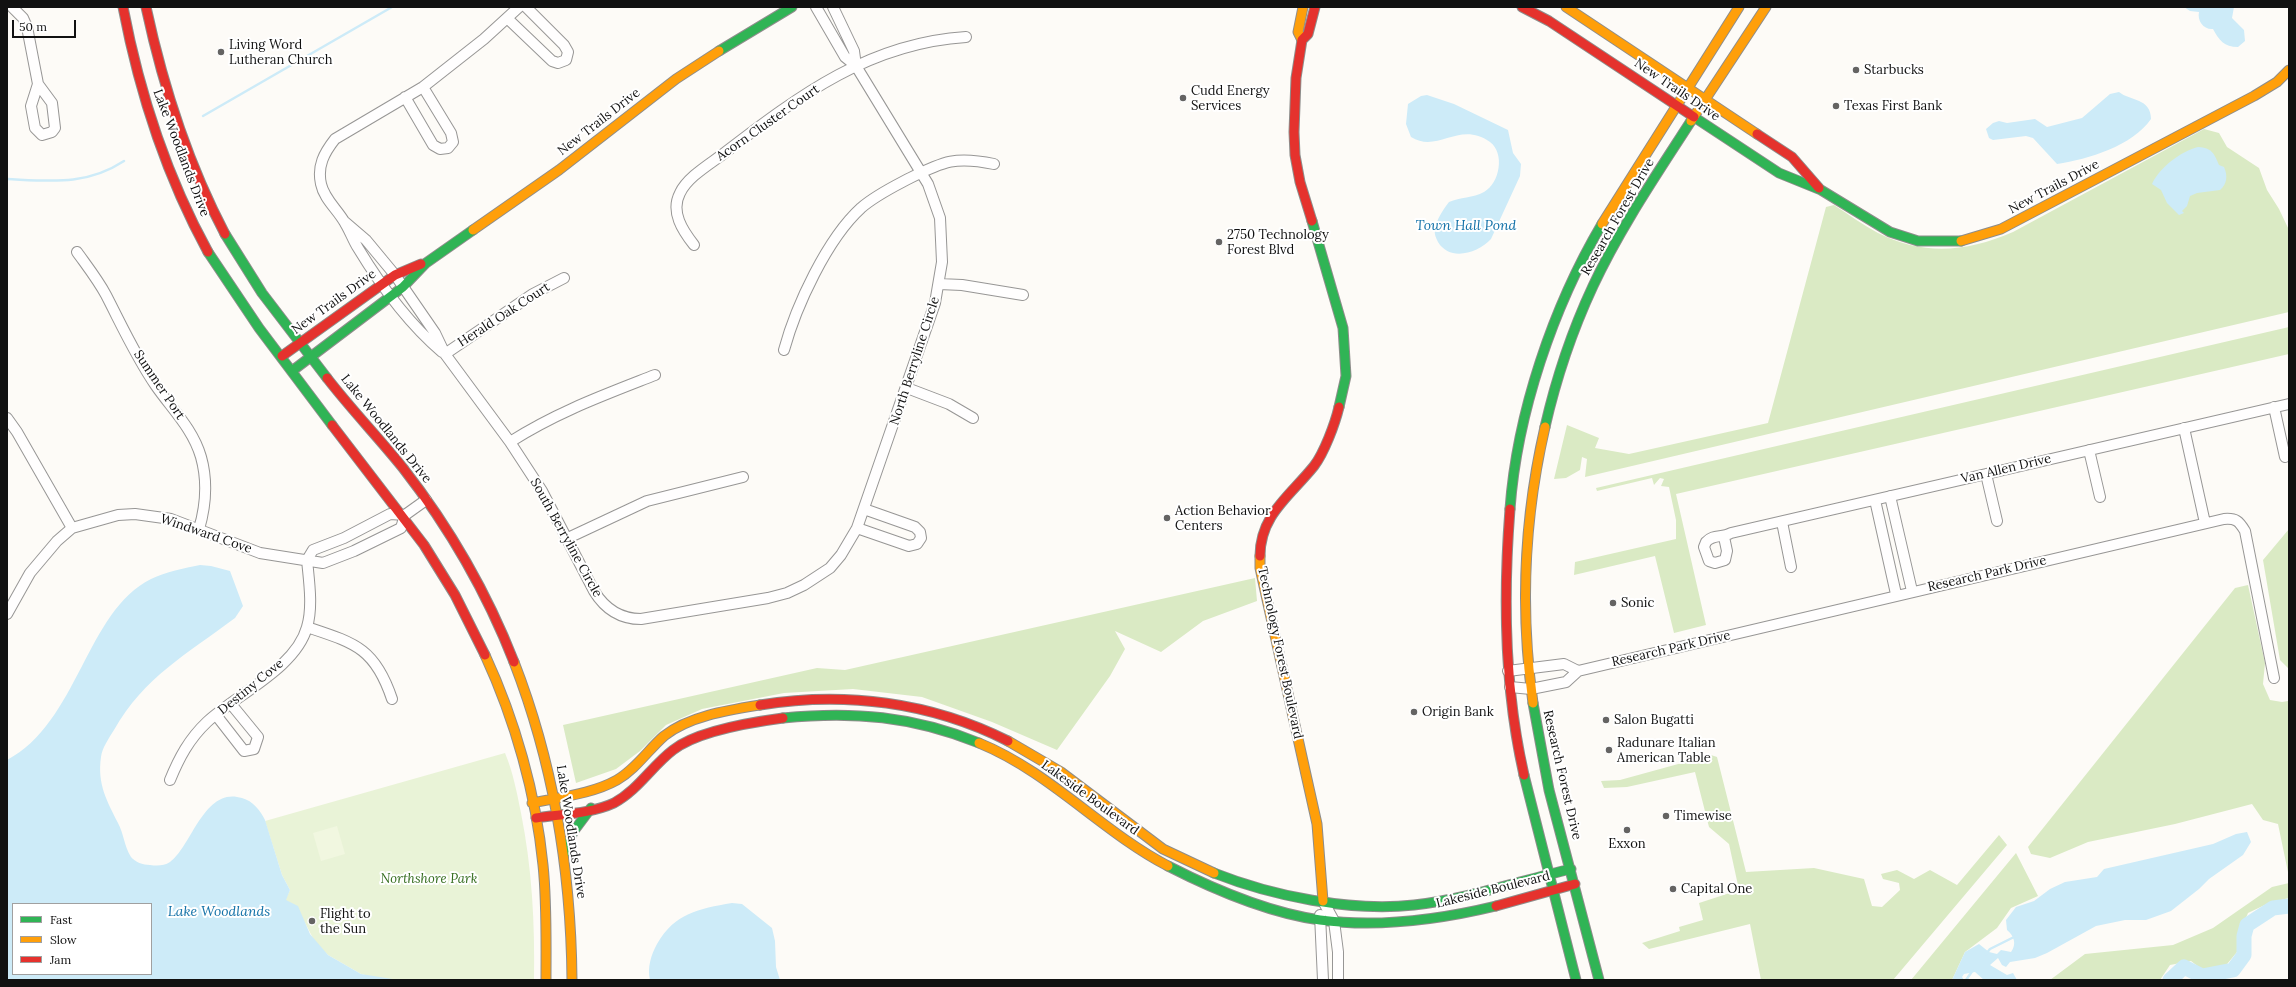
<!DOCTYPE html>
<style>
body{margin:0}
#map{position:relative;width:2296px;height:987px;overflow:hidden;background:#fdfbf7;font-family:Lora,serif}
canvas{display:block}
.frame{position:absolute;inset:0;border:8px solid #111;pointer-events:none}
.legend{position:absolute;left:12px;top:903px;width:140px;height:72px;box-sizing:border-box;background:#fff;border:1px solid #a0a0a0;margin:0;padding:5px 7px;list-style:none;font-size:12px;color:#111}
.legend li{display:flex;align-items:center;gap:8px;height:20px}
.legend b{width:20px;border:1px solid #a0a0a0}
.scale{position:absolute;left:12px;top:20px;width:64px;height:18px;box-sizing:border-box;border:2px solid #111;border-top:0;padding-left:5px;font-size:12px;line-height:14px;white-space:nowrap;color:#111;-webkit-text-stroke:3px #fff;paint-order:stroke}
</style>
<div id="map">
<canvas width="2296" height="987"></canvas>
<div class="frame"></div>
<ul class="legend">
<li><b style="height:5px;background:#30b455"></b>Fast</li>
<li><b style="height:5px;background:#ff9f0a"></b>Slow</li>
<li><b style="height:5px;background:#e5322d"></b>Jam</li>
</ul>
<div class="scale">50 m</div>
</div>
<script>
const ctx = document.querySelector('canvas').getContext('2d');
ctx.lineJoin = 'round';
function paint(path, color) { ctx.fillStyle = color; ctx.fill(path, 'evenodd'); }
function trace(path, color, width, dash) { ctx.strokeStyle = color; ctx.lineWidth = width; ctx.lineCap = dash ? 'butt' : 'round'; ctx.setLineDash(dash || []); ctx.stroke(path); }
function write(font, color, halo, rows, align = 'center') {
  ctx.font = font + ' Lora,serif'; ctx.lineWidth = 4; ctx.setLineDash([]); ctx.textBaseline = 'middle'; ctx.strokeStyle = halo; ctx.fillStyle = color; for (const [text, x, y, turn = 0] of rows) {
    ctx.save(); ctx.translate(x, y); ctx.rotate((+turn || 0) * Math.PI / 180); ctx.textAlign = isNaN(turn) ? turn : align; if (halo) ctx.strokeText(text, 0, 0); ctx.fillText(text, 0, 0); ctx.restore();
  }
}
const green = new Path2D(`
 M505 753C513 772 517 793 521 813 532 868 535 923 534 980H386L361 974 328 955 315 942 305 923 285 900 290 890 282 875 265 821Z`);
const forest = new Path2D(`
 M2204 129 2219 133 2227 147 2259 168 2267 190 2279 209 2289 230V312L1585 477 1587 459 1582 457 1580 470 1566 478 1554 479 1567 425 1599 438 1595 448 1629 454 1768 423 1826 207 1834 205C1848 214 1863 225 1878 233 1924 256 1967 252 2013 232Z
 M2289 327V354L1676 494 1706 625 1674 633 1655 556 1574 575 1575 562 1676 539V520L1669 487 1661 486 1664 479 1660 478 1654 485 1652 478 1597 491 1596 488Z
 M2289 529V669L2280 660 2263 560Z
 M1255 578 1257 601 1203 621 1161 652 1115 631 1125 649 1110 676 1057 750 992 722 922 697 853 689 784 693 702 709 666 725 640 751 616 769 576 783 563 725 817 668 845 670Z
 M2248 585 2265 663 2263 684 2270 700 2282 702 2288 701 2289 693V877L2278 824 2263 820 2252 804 2175 824 2088 842 2050 858 2031 854 2028 847 2235 588Z
 M1711 755 1717 757 1746 872 1814 868 1864 879 1872 906 1882 907 1900 890 1899 883 1883 879 1881 874 1897 870 1914 879 1930 870 1957 885 1999 835 2007 845 1893 980H1761L1750 924 1649 949 1642 943 1680 931 1679 927 1703 920 1699 903 1739 890 1729 844 1709 827 1695 772 1627 787 1604 788 1601 781 1620 780Z
 M2016 853 2038 896 2011 908 1997 928 1965 952 1952 980H1911Z
 M2289 883V898L2269 903 2248 913 2240 932 2237 952 2223 969 2204 971 2191 961 2170 965 2160 980H2050L2085 954 2173 945 2213 928 2272 887Z`);
const pitch = new Path2D(`
 M337 826 345 854 321 861 313 833Z`);
const water = new Path2D(`
 M2184 7H2234L2232 18 2244 30 2245 41 2238 47C2224 47 2219 40 2213 29 2204 30 2197 21 2199 12L2190 11Z
 M2119 92C2130 101 2151 98 2151 119 2132 146 2089 159 2057 164L2033 138 2026 136 1993 140 1989 138 1986 129 1993 123 1999 121 2007 123 2035 119 2047 127 2082 118 2110 94Z
 M1427 95 1454 104 1508 130 1513 153 1521 164 1520 176 1491 239C1478 253 1450 262 1438 242 1436 238 1434 234 1435 230 1436 220 1443 210 1449 202 1460 197 1473 198 1484 192 1500 183 1505 153 1490 142 1459 120 1438 154 1411 137L1406 124 1408 104 1421 96Z
 M2198 147C2212 148 2214 153 2219 165L2224 167C2228 176 2227 184 2220 190L2197 193 2190 196 2187 206 2182 211 2184 213 2179 215 2167 203 2161 190 2152 184C2160 167 2180 152 2198 147Z
 M200 565 211 566 230 571 243 606 235 618C187 654 144 677 114 730 109 738 102 748 101 757 97 784 107 801 118 823 124 834 124 846 131 857 135 862 143 865 150 865 157 866 164 866 170 862 192 846 204 786 242 798 253 801 260 810 265 820L282 875 290 890 286 900 298 906 310 934 328 955 361 974 399 980H7V760C78 723 86 611 151 579 166 572 184 568 200 565ZM13 904H151V974H13Z
 M2247 832 2251 842 2243 855 2209 879 2199 889 2171 911 2146 920H2125L2096 926 2047 953 2035 958 2010 962 2006 967 2002 965 1998 958 1990 965 2007 975 2013 973 2017 980H1984L1975 972 1964 974 1962 977 1964 980H1952L1965 952 1979 944 1989 952 1997 954 2001 950 2011 952C2017 944 2014 936 2007 930L2006 920 2016 907 2034 901 2050 889 2065 882 2097 877 2104 869 2213 844 2236 834Z
 M732 903 742 904 772 928 775 941 776 967 780 980H650C647 968 651 955 657 944 675 913 698 909 732 903Z`);
const stream = new Path2D(`
 M203 116 392 7
 M7 179C50 181 86 186 124 161
 M1986 954 1990 949 2016 936
 M1966 980 1973 970`);
const river = new Path2D(`
 M2170 980 2184 967 2202 976 2233 970 2244 955V936L2247 925 2273 908 2289 906`);
const street = new Path2D(`
 M12 7 23 18 27 27 38 84 52 103 55 128 52 132 42 135 35 128 31 106 38 84
 M833 7 854 51 856 66
 M508 19 552 61 558 63 566 60 568 52 564 45 526 7
 M405 97 433 145 440 149 448 148 453 142 451 133 423 87
 M345 222 366 240 395 275 435 333 445 354 510 442 542 491 594 591C605 609 620 619 641 619L768 598 787 593 804 585 830 568 841 555 857 528 935 303 942 262 940 218 928 184 856 66 845 57 816 7
 M694 245C683 231 670 212 680 193 688 176 712 163 727 151 800 95 870 43 966 37
 M77 252C87 266 98 280 106 295 122 326 136 357 156 386 172 409 193 429 201 457 208 482 206 505 199 529
 M939 284 962 285 1023 295
 M784 350C796 306 827 239 861 208 876 195 893 187 910 178 944 161 956 156 994 164
 M442 352C408 323 381 286 358 248 353 240 350 231 345 223 338 210 324 199 321 184 317 166 324 153 335 139L423 87 484 39 519 7
 M445 354 533 294 564 278
 M907 388 949 404 973 418
 M2274 407 2285 457
 M7 418 17 432 72 528
 M2184 428 2205 523
 M510 442C557 412 604 395 655 375
 M2089 450 2100 497
 M1986 474 1997 521
 M1890 496 1912 591
 M1875 500 1896 594
 M1782 522 1791 567
 M857 528 909 546 917 544 921 538 920 532 915 527 864 509
 M1724 537 1727 551 1725 560 1715 563 1709 561 1704 547 1706 542C1713 534 1722 538 1731 533L2289 404
 M568 538 647 501 743 477
 M307 560 313 550 344 538 390 514 405 515
 M7 614 30 573 57 541 72 528 118 515 135 514 171 519 260 553 323 563 354 551 401 528 405 515 426 500
 M307 627C355 643 375 648 392 699
 M1508 671 1564 664 1578 671
 M1510 687 1531 689 1566 682 1578 671 2224 519C2236 518 2239 521 2245 531L2274 678
 M216 715 244 751 254 749 258 737 231 704
 M170 780C179 758 189 739 207 722 237 694 296 668 307 627 313 607 309 581 307 560
 M1323 901 1334 921 1338 952V980
 M1320 915 1323 980`);
const fast = new Path2D(`
 M719 51 792 7
 M1694 117 1779 173 1821 190 1890 232 1918 241H1961
 M1312 221 1343 328 1346 376 1339 407
 M225 234 262 293 327 378
 M208 252 259 328 332 425
 M292 371 403 287 426 263 473 230
 M1545 427C1556 379 1572 331 1593 286 1620 228 1657 174 1691 121
 M1510 509C1517 413 1553 307 1602 224
 M1533 703 1549 790 1599 980
 M783 718C853 711 913 716 979 743
 M1524 775 1576 980
 M565 853 573 832 591 808
 M1168 866C1213 889 1270 913 1320 920 1379 928 1438 920 1496 906
 M1214 873C1272 896 1351 912 1414 905 1467 899 1519 881 1571 869`);
const slow = new Path2D(`
 M1566 7 1757 134
 M1302 40 1298 32 1303 7
 M1691 121 1766 7
 M1602 224 1739 7
 M473 230 559 170 676 79 719 51
 M1961 241 2001 229 2254 96 2277 82 2289 70
 M1260 556V568L1317 824 1323 901
 M485 655C515 720 536 794 543 865 547 903 546 942 546 980
 M514 662C554 765 571 870 572 980
 M1533 703C1520 611 1524 518 1545 427
 M1008 741 1061 772 1163 849 1214 873
 M979 743C1050 772 1101 831 1168 866
 M532 803C560 797 592 794 617 780 636 769 648 750 664 736 689 716 729 710 760 705`);
const jam = new Path2D(`
 M123 7C139 91 167 177 208 252
 M146 7C163 86 187 162 225 234
 M1522 7 1549 21 1694 117
 M1757 134 1792 157 1819 188
 M1312 221 1300 182 1295 155 1294 132 1296 78 1302 40 1308 34 1315 7
 M282 356 395 275 421 264
 M327 378C351 409 378 437 403 468 449 527 487 593 514 662
 M332 425 424 545 455 595 485 655
 M1510 509C1503 598 1504 688 1524 775
 M1260 556C1260 515 1290 496 1314 466 1324 453 1335 424 1339 407
 M760 705C844 691 931 702 1008 741
 M536 818C561 814 590 814 614 803 638 790 652 766 673 750 697 731 753 722 783 718
 M1496 906 1575 884`);
const markers = [
 [221,52,4,"#646362"],
 [1856,70,4,"#646362"],
 [1183,98,4,"#646362"],
 [1836,106,4,"#646362"],
 [1219,242,4,"#646362"],
 [1167,518,4,"#646362"],
 [1613,603,4,"#646362"],
 [1414,712,4,"#646362"],
 [1606,720,4,"#646362"],
 [1609,750,4,"#646362"],
 [1666,816,4,"#646362"],
 [1627,830,4,"#646362"],
 [1673,889,4,"#646362"],
 [312,921,4,"#646362"]
];
const poiNames = [
 ["Living Word",229,45],
 ["Lutheran Church",229,60],
 ["Starbucks",1864,70],
 ["Cudd Energy",1191,91],
 ["Services",1191,106],
 ["Texas First Bank",1844,106],
 ["2750 Technology",1227,235],
 ["Forest Blvd",1227,250],
 ["Action Behavior",1175,511],
 ["Centers",1175,526],
 ["Sonic",1621,603],
 ["Origin Bank",1422,712],
 ["Salon Bugatti",1614,720],
 ["Radunare Italian",1617,743],
 ["American Table",1617,758],
 ["Timewise",1674,816],
 ["Exxon",1627,844,"center"],
 ["Capital One",1681,889],
 ["Flight to",320,914],
 ["the Sun",320,929]
];
const streetNames = [
 ["New Trails Drive",1677,90,34],
 ["New Trails Drive",599,122,-38],
 ["Acorn Cluster Court",768,123,-35],
 ["Lake Woodlands Drive",181,153,69],
 ["New Trails Drive",2054,187,-28],
 ["Research Forest Drive",1618,217,-60],
 ["New Trails Drive",334,302,-36],
 ["Herald Oak Court",504,315,-33],
 ["North Berryline Circle",915,361,-72],
 ["Summer Port",159,385,56],
 ["Lake Woodlands Drive",386,429,51],
 ["Van Allen Drive",2006,469,-13],
 ["Windward Cove",206,534,19],
 ["South Berryline Circle",566,538,61],
 ["Research Park Drive",1987,574,-13],
 ["Research Park Drive",1671,649,-13],
 ["Technology Forest Boulevard",1280,653,78],
 ["Destiny Cove",251,687,-39],
 ["Research Forest Drive",1562,775,77],
 ["Lakeside Boulevard",1090,798,36],
 ["Lake Woodlands Drive",571,832,81],
 ["Lakeside Boulevard",1493,890,-14]
];
const parkNames = [
 ["Northshore Park",429,879]
];
const waterNames = [
 ["Town Hall Pond",1466,226],
 ["Lake Woodlands",219,912]
];
paint(green, '#e9f3d7');
paint(forest, '#daeac4');
paint(pitch, '#f1f7e0');
paint(water, '#cdebf8');
trace(stream, '#cdebf8', 2.5);
trace(river, '#cdebf8', 15);
trace(street, '#979695', 12);
trace(fast, '#8e8d8b', 11);
trace(slow, '#8e8d8b', 11);
trace(jam, '#8e8d8b', 11);
trace(street, '#fffefe', 10);
trace(fast, '#30b455', 9);
trace(slow, '#ff9f0a', 9);
trace(jam, '#e5322d', 9);
for (const [x, y, r, color] of markers) { const dot = new Path2D(); dot.arc(x, y, r, 0, 2 * Math.PI); ctx.fillStyle = color; ctx.fill(dot); trace(dot, '#fff', 1.5); }
write('13px', '#111', '#fff', poiNames, 'left');
write('13px', '#111', '#fff', streetNames);
write('italic 13px', '#336c1d', '#fff', parkNames);
write('italic 14px', '#1472a8', '#fff', waterNames);
</script>
